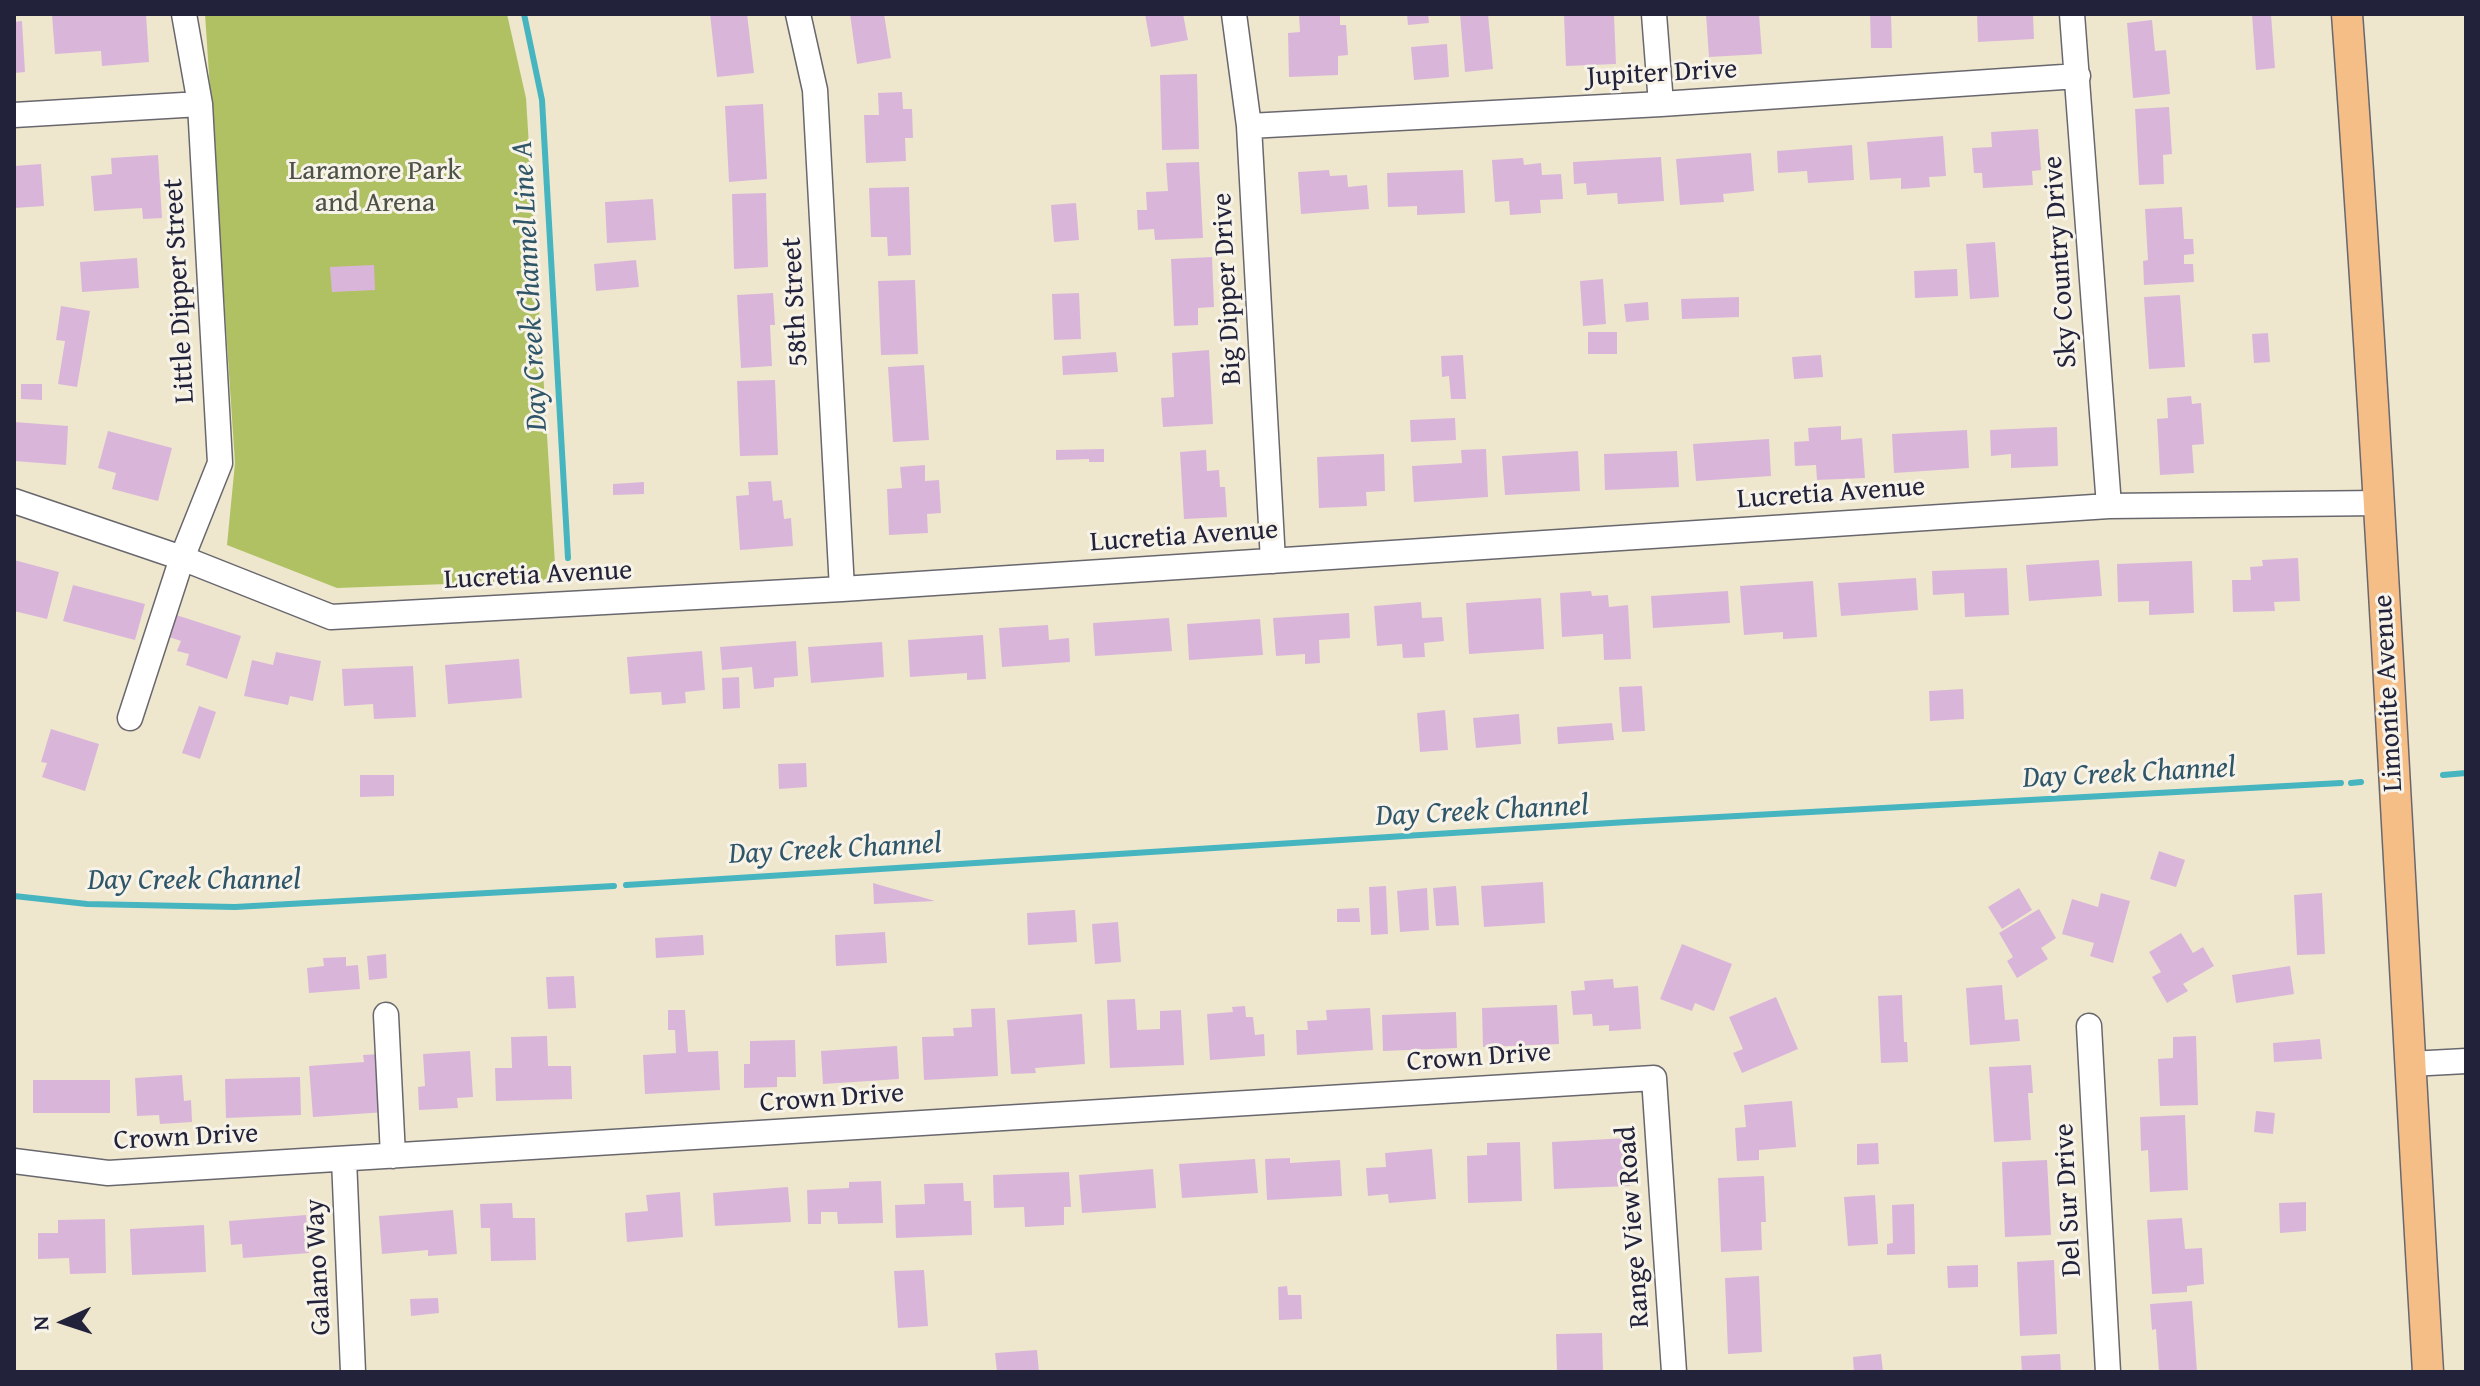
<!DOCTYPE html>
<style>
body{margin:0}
#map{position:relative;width:2480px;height:1386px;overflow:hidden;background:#eee7cd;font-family:"Gentium Book Plus",serif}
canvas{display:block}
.frame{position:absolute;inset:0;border:16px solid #22223b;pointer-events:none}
.north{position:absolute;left:24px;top:1282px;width:80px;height:80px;-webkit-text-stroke:6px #f7f3e8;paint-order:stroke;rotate:267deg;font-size:22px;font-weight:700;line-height:32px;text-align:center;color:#22223b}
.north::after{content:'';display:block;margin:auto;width:28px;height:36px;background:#22223b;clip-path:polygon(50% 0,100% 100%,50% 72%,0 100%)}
</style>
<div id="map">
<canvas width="2480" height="1386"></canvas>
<div class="frame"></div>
<div class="north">N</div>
</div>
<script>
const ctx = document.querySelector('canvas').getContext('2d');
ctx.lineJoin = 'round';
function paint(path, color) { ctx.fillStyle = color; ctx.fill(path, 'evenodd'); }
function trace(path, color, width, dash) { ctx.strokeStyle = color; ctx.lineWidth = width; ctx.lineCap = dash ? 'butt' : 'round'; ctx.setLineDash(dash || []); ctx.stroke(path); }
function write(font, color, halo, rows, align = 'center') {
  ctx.font = font + ' "Gentium Book Plus",serif'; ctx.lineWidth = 6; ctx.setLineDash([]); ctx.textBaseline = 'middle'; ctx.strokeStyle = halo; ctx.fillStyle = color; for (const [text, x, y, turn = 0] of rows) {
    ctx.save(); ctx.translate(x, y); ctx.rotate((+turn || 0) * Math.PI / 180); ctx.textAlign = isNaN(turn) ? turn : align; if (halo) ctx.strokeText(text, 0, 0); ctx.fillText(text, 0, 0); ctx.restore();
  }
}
const green = new Path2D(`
 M205 14H507L526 98 556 580 337 588 227 545 235 463Z`);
const stream = new Path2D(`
 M524 14 542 100 568 558
 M2443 775 2466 773
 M2351 783 2361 782
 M626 885 1627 822 2341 783
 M14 896 87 904 235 907 614 886`);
const building = new Path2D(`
 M71 14H146L149 62 102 66 101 51 55 54 52 15Z
 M710 14H747L754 73 717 77Z
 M850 14H884L891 58 857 64Z
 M1145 14H1183L1188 40 1151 47Z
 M1299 14H1340V25H1346L1348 55 1338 56V75L1289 77 1288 33 1300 32Z
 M1407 14H1428L1429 23 1408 25Z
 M1460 14H1488L1493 69 1465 72Z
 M1564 14 1614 16 1616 64 1566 66Z
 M1706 14H1759L1762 54 1709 57Z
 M1870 14H1891L1892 48H1871Z
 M1977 14H2033L2034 39 1978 42Z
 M2252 14H2271L2275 68 2256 70Z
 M2152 20 2155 51 2166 50 2170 94 2133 98 2127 23Z
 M22 21 25 72 14 73V22Z
 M1447 44 1449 77 1414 80 1411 47Z
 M1197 74 1199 149 1162 150 1160 75Z
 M902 92 903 109H912L913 138H905L906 161 866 163 864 115H879L878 93Z
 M763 104 767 179 729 182 725 106Z
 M2169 107 2172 154 2163 155 2164 184 2139 185 2135 109Z
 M2038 129 2041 170 2032 171 2033 185 1983 188 1982 173H1974L1972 148 1992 147 1991 132Z
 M1943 136 1946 176 1929 177 1930 187 1901 189V178L1870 180 1867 142Z
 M1852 145 1854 180 1808 183 1807 171 1778 173 1777 151Z
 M1751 153 1754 191 1723 194 1724 202 1680 205 1676 159Z
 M158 155 162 218 143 219 142 208 94 211 91 176 112 174 111 158Z
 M1661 157 1664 201 1618 204 1617 193 1587 195 1586 183 1574 184 1573 162Z
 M1523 158 1524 165 1541 163 1542 175 1561 174 1563 199 1540 200 1541 213 1510 215 1509 201 1495 202 1492 160Z
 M1199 162 1203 238 1155 240 1154 229 1138 230 1137 210H1147L1146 192 1168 191 1166 163Z
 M41 164 44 206 14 208V166Z
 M1329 170 1330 176 1347 175 1348 187 1367 185 1369 209 1301 214 1298 172Z
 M1463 170 1465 213 1417 215V206L1388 207 1387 173Z
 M909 187 911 255 888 256 887 237H871L869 188Z
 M766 193 768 267 734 269 732 194Z
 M653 199 656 240 607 243 605 202Z
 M1076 203 1079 240 1054 242 1051 205Z
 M2182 207 2184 239H2193L2194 254 2184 255V264H2193L2194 282 2144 285 2143 261 2148 260 2145 209Z
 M1995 242 1999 297 1970 299 1966 244Z
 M1212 257 1214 307 1198 308V325L1174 326 1171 259Z
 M137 258 139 288 82 292 80 262Z
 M636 260 639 287 596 291 594 264Z
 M374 265 375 290 332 292 330 267Z
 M1957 269 1958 296 1915 298 1914 271Z
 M1603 279 1606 324 1583 326 1580 281Z
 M915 280 918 354 881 355 878 281Z
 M773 293 775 325H770L772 366 741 368 737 295Z
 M1079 293 1081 339 1054 340 1052 294Z
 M2180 295 2185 367 2149 369 2144 297Z
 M1739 297V317L1682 319 1681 299Z
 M1648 302 1649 320 1626 322 1624 304Z
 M61 306 90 311 77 387 58 384 65 341 56 340Z
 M1588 332H1617V354H1588Z
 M2268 333 2270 362 2254 363 2252 334Z
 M1209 350 1213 424 1163 427 1161 398 1174 397 1172 353Z
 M1116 352 1118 372 1063 375 1062 356Z
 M1463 355 1466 399H1451L1449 376 1442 377 1441 356Z
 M1821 355 1823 377 1794 379 1792 357Z
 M924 365 929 440 893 442 888 367Z
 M775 380 778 455 740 456 737 381Z
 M21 384H42V400L21 399Z
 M2191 396 2192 404 2201 403 2204 444 2192 445 2194 473 2160 475 2157 419 2168 418 2167 398Z
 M1455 418 1456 440 1411 442 1410 420Z
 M14 422 68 426 66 465 14 461Z
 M1841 426V440L1862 438 1865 478 1817 480 1816 465 1795 466 1794 442 1809 441 1808 428Z
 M2057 427 2058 466 2011 468V454L1991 456 1990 430Z
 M1967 430 1969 468 1894 473 1892 434Z
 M108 431 172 448 158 501 112 489 116 473 98 468Z
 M1769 439 1771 476 1696 481 1693 444Z
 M1104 449V462H1089V459L1056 460V450Z
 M1486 449 1488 497 1414 502 1412 466 1462 463 1461 450Z
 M1206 450 1207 471 1219 470 1220 487H1225L1227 517 1184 519 1180 452Z
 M1578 451 1580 491 1505 495 1502 456Z
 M1677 451 1679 487 1605 490 1604 454Z
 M1384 454 1385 491 1366 492 1367 506 1319 508 1317 457Z
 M925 465V481L939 480 941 513 927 514 928 533 889 535 887 489 902 488 900 467Z
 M771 481 773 501 782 500 784 519 791 518 793 546 740 550 736 496 749 495 748 482Z
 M644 482V494L613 495V484Z
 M2298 558 2300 601 2274 602 2275 611 2233 612 2232 580H2251L2250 567 2263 566 2262 560Z
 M14 560 59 572 47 619 14 611Z
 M2099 560 2102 596 2029 601 2026 565Z
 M2192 561 2194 613 2149 615V601L2118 602 2117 564Z
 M2007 568 2009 615 1965 617 1964 593 1933 595 1932 571Z
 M1916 578 1918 610 1841 616 1838 583Z
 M1813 581 1817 637 1783 639V632L1744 635 1740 586Z
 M73 585 145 604 135 640 63 621Z
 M1591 591 1592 596 1608 595 1609 607 1628 605 1631 659 1604 660 1603 634 1562 637 1560 593Z
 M1728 591 1730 623 1653 628 1651 596Z
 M1541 598 1544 649 1469 654 1466 603Z
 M1421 602 1422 618 1442 617 1444 641 1424 643 1425 657 1403 658 1402 644 1377 646 1374 606Z
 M170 613 241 636 227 679 186 665 189 654 177 651 181 641 163 635Z
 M1349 613 1350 638 1319 640 1320 663 1305 664V654L1276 656 1273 618Z
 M1169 618 1172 651 1095 656 1093 623Z
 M1260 619 1263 655 1189 660 1187 624Z
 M1048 625 1049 640 1069 638 1070 662 1002 667 999 628Z
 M983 635 986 679 967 680V673L910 677 908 640Z
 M796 641 798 676 774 678V687L754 689 752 667 722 670 720 647Z
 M882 642 884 677 811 683 808 647Z
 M702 651 705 690 685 692 686 703 662 705 661 692 630 694 627 657Z
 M276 652 321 661 313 701 290 696 288 705 244 696 252 660 273 665Z
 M519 659 522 698 448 704 445 665Z
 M413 666 416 717 374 719 373 704 344 706 342 669Z
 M739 677 740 708 723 709 722 678Z
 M1642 686 1645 731 1622 732 1619 687Z
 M1963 689 1964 719 1930 721 1929 691Z
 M199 706 216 712 200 759 182 753Z
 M1445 710 1448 750 1420 752 1417 713Z
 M1519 714 1521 744 1476 748 1473 718Z
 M1612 723 1614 740 1558 744 1557 727Z
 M51 729 99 744 85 791 42 777 47 763 41 762Z
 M806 763 807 787 779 789 778 764Z
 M360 775H394V796L360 797Z
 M2159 851 2185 860 2176 887 2150 879Z
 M1543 882 1545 923 1484 927 1481 886Z
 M873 883 935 901 874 904Z
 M1386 886 1388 934 1371 935 1369 887Z
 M1456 886 1459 925 1436 926 1433 888Z
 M1427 888 1429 930 1400 932 1397 891Z
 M2019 888 2032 910 2002 929 1988 907Z
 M2101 893 2130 901 2113 963 2090 956 2094 943 2062 934 2072 899 2098 907Z
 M2322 893 2325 954 2297 955 2294 895Z
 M1359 908 1360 922H1337V909Z
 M2039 909 2056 938 2041 948 2048 959 2017 978 2007 961 2013 957 1999 933Z
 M1075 910 1077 942 1028 945 1027 913Z
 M1118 922 1121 962 1095 964 1092 924Z
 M885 932 887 963 836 966 835 935Z
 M2181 933 2193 953 2203 947 2214 966 2183 984 2188 991 2167 1003 2152 977 2161 972 2149 952Z
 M703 935 704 955 656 958 655 938Z
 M1682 944 1732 964 1714 1011 1695 1003 1692 1011 1660 999Z
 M386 954 387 978 369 980 367 956Z
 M346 957V966L358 965 360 989 309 993 307 968 324 966 323 958Z
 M2290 966 2294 994 2236 1003 2232 975Z
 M574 976 576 1008 548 1009 546 977Z
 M1613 979 1614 988 1638 986 1641 1029 1609 1031V1025L1593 1026 1592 1014 1573 1015 1571 991 1585 990 1584 981Z
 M2002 985 2005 1020 2018 1019 2020 1041 1970 1045 1966 988Z
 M1902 995 1904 1042H1907L1908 1062 1881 1063 1878 996Z
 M1776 997 1798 1049 1742 1073 1733 1053 1743 1049 1729 1017Z
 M1135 999 1137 1030 1160 1029V1011L1181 1010 1184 1065 1110 1068 1107 1000Z
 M1557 1005 1559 1044 1483 1047 1482 1008Z
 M1245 1006 1246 1017H1253L1255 1035 1264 1034 1265 1056 1210 1060 1207 1014 1233 1012 1232 1007Z
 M995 1008 998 1076 924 1080 922 1037 954 1036 953 1028 972 1027 971 1009Z
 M1370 1008 1373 1050 1297 1055 1296 1030H1308L1307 1021 1327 1020 1326 1010Z
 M668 1010H685L688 1052 718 1051 720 1090 645 1094 643 1055 676 1053 675 1030H668Z
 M1456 1012 1457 1048 1383 1051 1382 1015Z
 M1082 1014 1085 1064 1035 1068 1036 1073 1011 1074 1007 1020Z
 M547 1036 548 1066H571L572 1099 496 1101 495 1068H512L511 1037Z
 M2196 1036 2198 1105 2160 1106 2158 1059 2173 1058V1037Z
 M2320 1039 2322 1059 2274 1062 2273 1043Z
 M795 1040 796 1077H777V1087L744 1088V1064H750V1041Z
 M897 1046 899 1079 823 1084 821 1051Z
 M470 1051 473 1097 457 1098 458 1108 419 1110 418 1087 425 1086 423 1054Z
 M382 1054 386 1112 313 1117 309 1066 364 1062 363 1055Z
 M2031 1065 2033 1093H2028L2031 1140 1994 1142 1989 1067Z
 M182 1075 184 1101 191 1100 192 1122 160 1124 159 1115 137 1116 135 1078Z
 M300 1077 301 1115 226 1118 225 1079Z
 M33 1080H110V1113H33Z
 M1792 1101 1796 1147 1759 1150V1160L1737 1161 1735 1128 1746 1127 1744 1105Z
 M2256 1111 2275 1113 2273 1134 2254 1132Z
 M2185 1115 2188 1190 2150 1192 2148 1150 2141 1151 2140 1117Z
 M1628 1138 1630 1186 1554 1189 1552 1142Z
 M1520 1142 1522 1201 1468 1203 1467 1156 1487 1155V1143Z
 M1878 1143 1879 1164 1857 1165V1144Z
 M1432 1149 1436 1199 1389 1203 1388 1194 1368 1196 1366 1168 1386 1167 1385 1153Z
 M1290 1158V1163L1340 1160 1342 1196 1267 1200 1265 1159Z
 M1255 1159 1258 1193 1182 1198 1179 1164Z
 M2047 1160 2051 1235 2005 1237 2002 1162Z
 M1153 1169 1156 1208 1082 1213 1079 1175Z
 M1069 1172 1071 1207H1064V1225L1025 1227 1024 1207 994 1208 993 1175Z
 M1764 1176 1766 1222H1761L1762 1250 1721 1252 1718 1178Z
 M881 1181 883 1223 838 1224 837 1212H821V1224H808L807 1190 849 1188V1182Z
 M963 1183 964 1201H971L972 1235 896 1238 895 1205 925 1204 924 1184Z
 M788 1187 791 1222 715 1226 713 1193Z
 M680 1192 683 1237 627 1242 625 1213 648 1211 646 1195Z
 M1875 1195 1878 1244 1848 1246 1844 1197Z
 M2306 1202V1231L2280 1233 2279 1203Z
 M512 1203 513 1218H535L536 1260 491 1261 490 1228H481L480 1204Z
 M1914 1204 1915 1254 1887 1255V1244L1893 1243 1892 1205Z
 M453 1210 457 1254 428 1256V1250L382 1254 379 1216Z
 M306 1215 309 1253 243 1258 242 1244 231 1245 229 1221Z
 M2182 1218 2185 1249 2202 1248 2204 1284 2187 1286V1292L2152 1294 2147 1220Z
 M105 1219 106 1273 70 1274 69 1258 38 1259V1233H58V1220Z
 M204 1225 206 1272 132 1275 130 1229Z
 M2054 1260 2057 1334 2020 1336 2017 1262Z
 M1978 1265V1287L1948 1288 1947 1266Z
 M924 1270 928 1326 898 1328 894 1271Z
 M1759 1276 1762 1352 1728 1354 1725 1278Z
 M1287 1286 1288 1295H1301L1302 1319 1279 1320 1278 1287Z
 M438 1298 439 1313 411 1316 410 1299Z
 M2192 1301 2197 1372H2159L2156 1329 2152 1330 2150 1304Z
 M1602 1333 1603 1372H1557L1556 1334Z
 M1037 1350 1039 1372H997L995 1353Z
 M1881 1354 1883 1372H1854L1853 1357Z
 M2060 1354 2061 1372H2022L2021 1356Z`);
const minor = new Path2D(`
 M798 14 815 90 842 589
 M1234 14 1249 126 1273 561
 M1654 14 1661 104
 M2072 14 2109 506
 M14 115 200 104
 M1249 126 1661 104 2078 76
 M14 501 182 558 331 617 842 589 2109 506 2379 503
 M130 718 182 558 220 463 200 104 184 14
 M386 1015 393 1156
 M2089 1026 2108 1372
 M2410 1064 2466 1061
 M344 1159 353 1372
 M14 1161 108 1173 1654 1078 1674 1372`);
const major = new Path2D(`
 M2347 14C2380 466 2401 919 2428 1372`);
const streetNames = [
 ["Jupiter Drive",1662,74,-3],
 ["Sky Country Drive",2061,262,-94],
 ["Big Dipper Drive",1228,289,-93],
 ["Little Dipper Street",180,291,-93],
 ["58th Street",796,302,-93],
 ["Lucretia Avenue",1831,494,-4],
 ["Lucretia Avenue",1184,537,-4],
 ["Lucretia Avenue",538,576,-3],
 ["Limonite Avenue",2389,693,-93],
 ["Crown Drive",1479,1058,-4],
 ["Crown Drive",832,1099,-4],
 ["Crown Drive",186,1138,-3],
 ["Del Sur Drive",2069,1200,-93],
 ["Range View Road",1634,1227,-94],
 ["Galano Way",319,1267,-93]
];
const parkNames = [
 ["Laramore Park",375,172],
 ["and Arena",375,204]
];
const waterNames = [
 ["Day Creek Channel Line A",531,286,-93],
 ["Day Creek Channel",2129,774,-3],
 ["Day Creek Channel",1482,812,-3],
 ["Day Creek Channel",835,850,-3],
 ["Day Creek Channel",194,881]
];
paint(green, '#b0c164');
trace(stream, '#46b5bf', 6);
paint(building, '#d9b6d9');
trace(minor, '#69676e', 27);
trace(major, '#69676e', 33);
trace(minor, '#fff', 24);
trace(major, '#f6be87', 30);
write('28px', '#22223b', '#f7f3e8', streetNames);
write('28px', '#4d5247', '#f7f3e8', parkNames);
write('italic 30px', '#2f5569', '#f7f3e8', waterNames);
</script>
